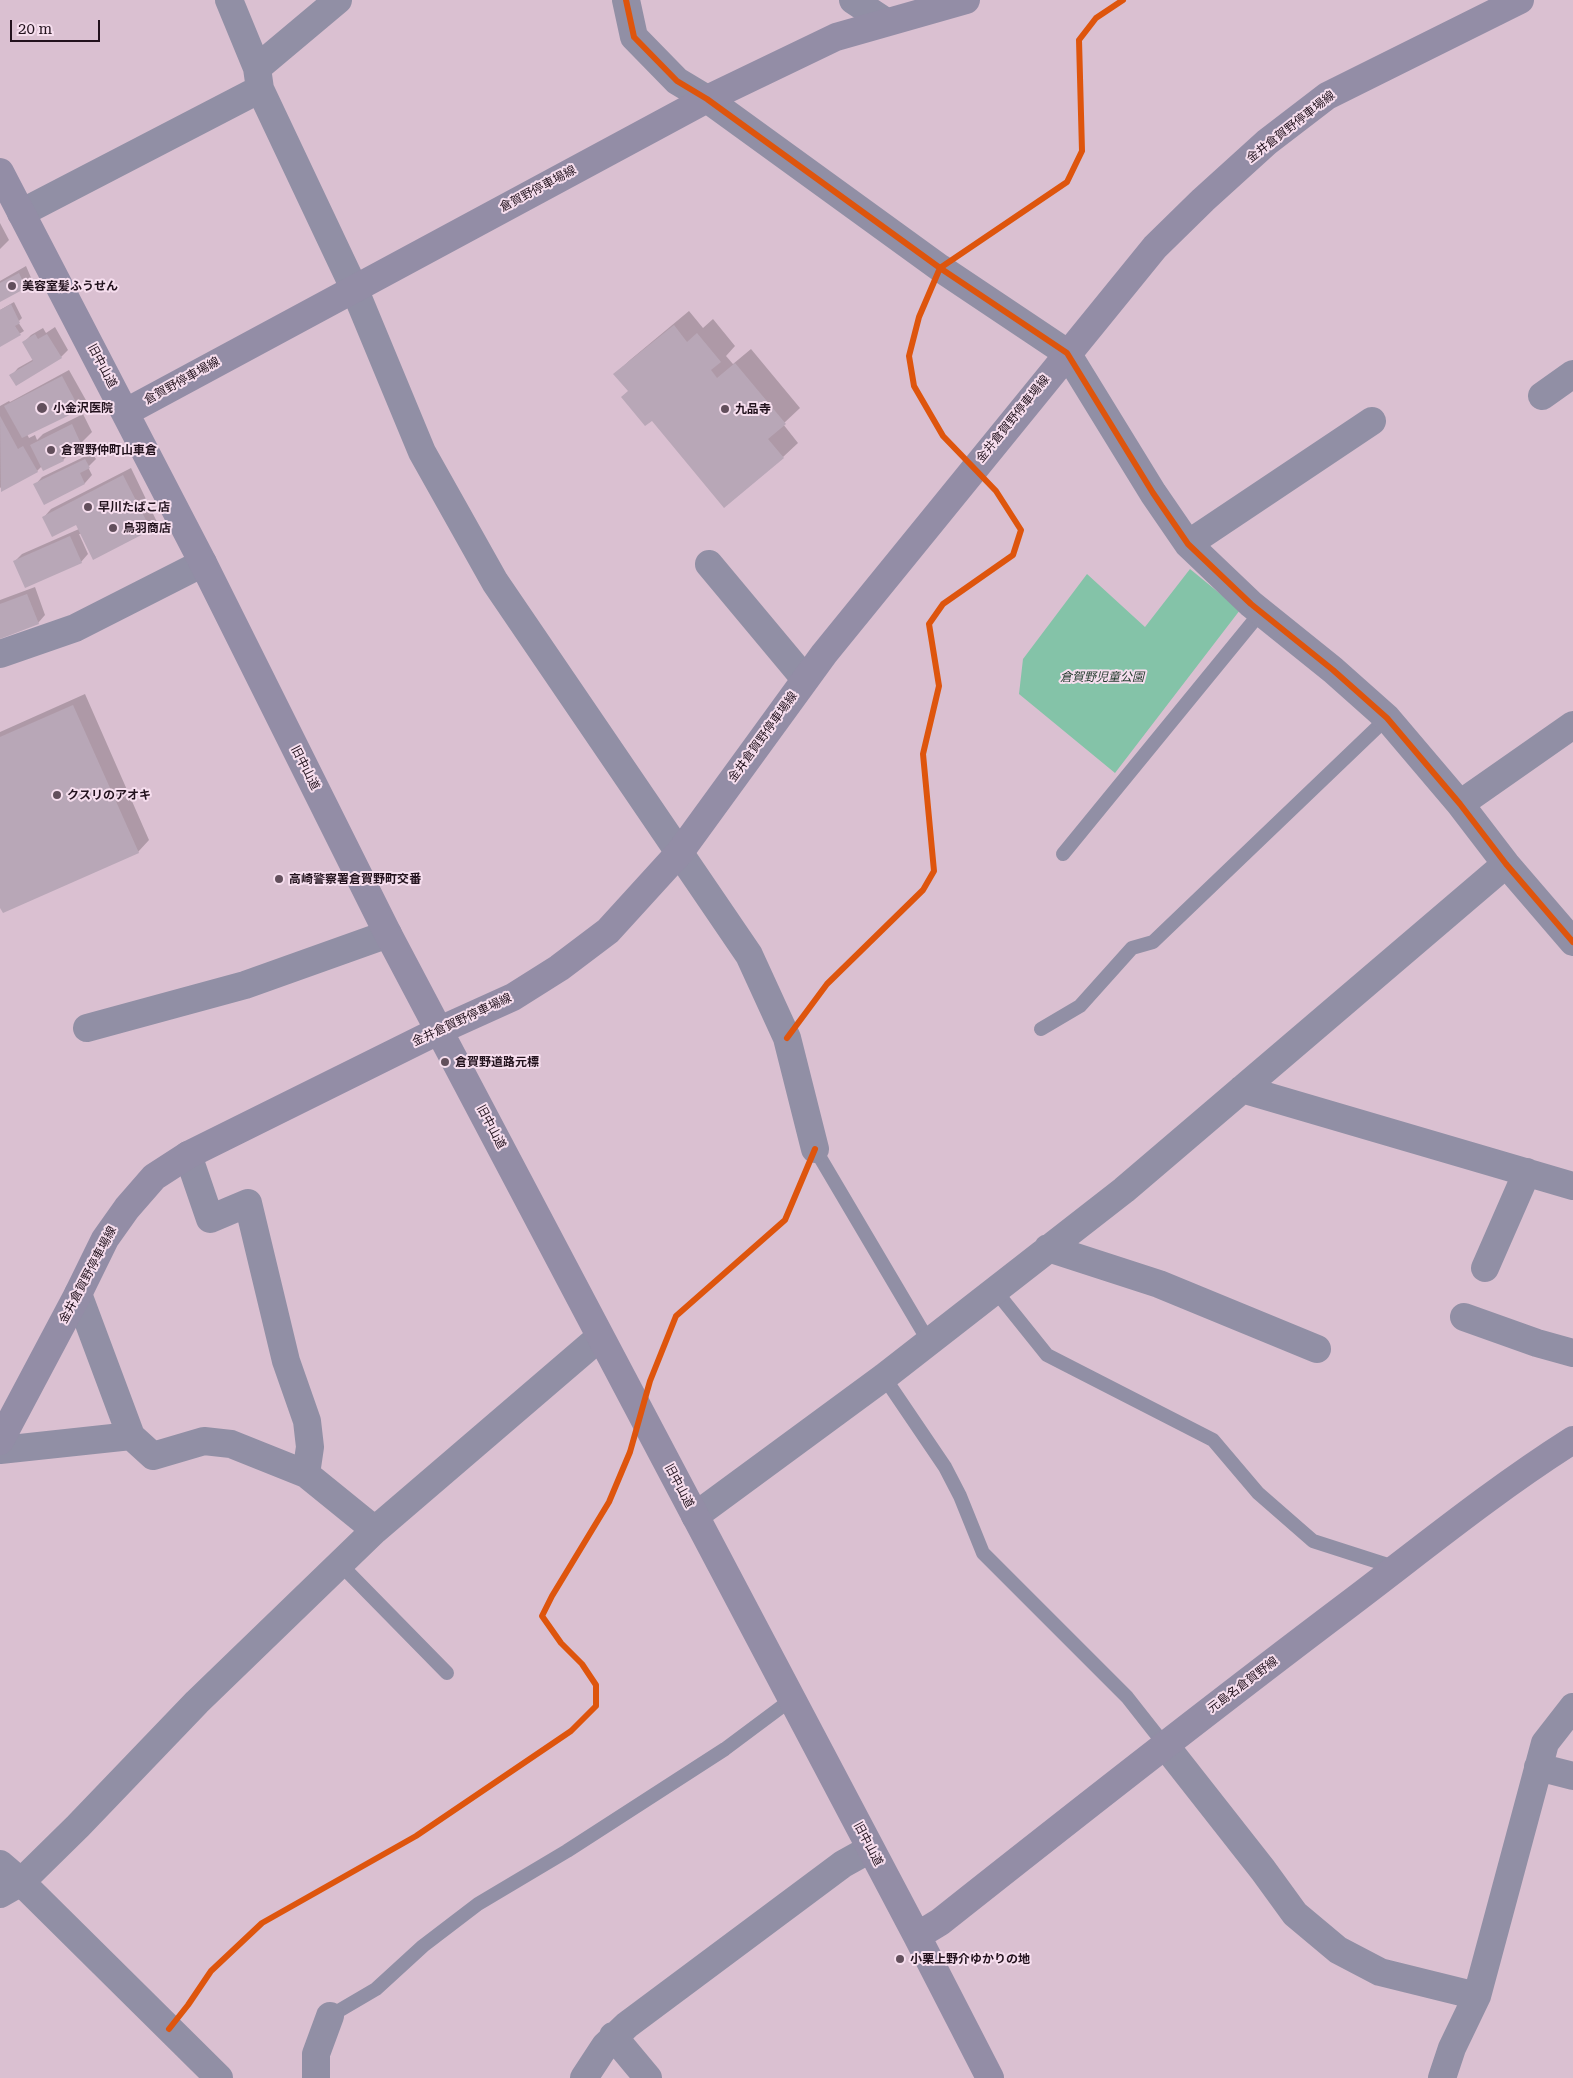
<!DOCTYPE html>
<meta charset="utf-8">
<style>
body{margin:0}
#map{position:relative;width:1573px;height:2078px;overflow:hidden;background:#dac0d1;font-family:"Roboto Serif",serif}
canvas{display:block}
.scale{position:absolute;left:10px;top:20px;width:90px;height:22px;box-sizing:border-box;border:2px solid #22121d;border-top:0;padding-left:6px;font-size:15px;line-height:18px;white-space:nowrap;color:#22121d;-webkit-text-stroke:4px #f6deee;paint-order:stroke}
</style>
<div id="map">
<canvas width="1573" height="2078"></canvas>
<div class="scale">20 m</div>
</div>
<script>
const ctx = document.querySelector('canvas').getContext('2d');
ctx.lineJoin = 'round';
function paint(path, color) { ctx.fillStyle = color; ctx.fill(path, 'evenodd'); }
function trace(path, color, width, dash) { ctx.strokeStyle = color; ctx.lineWidth = width; ctx.lineCap = dash ? 'butt' : 'round'; ctx.setLineDash(dash || []); ctx.stroke(path); }
function write(font, color, halo, rows, align = 'center') {
  ctx.font = font + ' "Roboto Serif","Noto Sans JP",serif'; ctx.lineWidth = 4; ctx.setLineDash([]); ctx.textBaseline = 'middle'; ctx.strokeStyle = halo; ctx.fillStyle = color; for (const [text, x, y, turn = 0] of rows) {
    ctx.save(); ctx.translate(x, y); ctx.rotate((+turn || 0) * Math.PI / 180); ctx.textAlign = isNaN(turn) ? turn : align; if (halo) ctx.strokeText(text, 0, 0); ctx.fillText(text, 0, 0); ctx.restore();
  }
}
const green = new Path2D(`
 M1190 569 1240 610 1115 773 1019 694 1023 659 1087 574 1145 627Z`);
const shadow = new Path2D(`
 M0 223 9 240 0 249Z
 M26 266 32 280 25 287 0 301V281Z
 M14 302 22 318 18 322 24 331 0 346V310Z
 M689 311 703 328 713 319 735 346 726 356 733 364 751 349 800 408 783 424 798 443 783 457 629 391 615 374 630 360Z
 M55 327 68 350 61 357 11 376 18 368 34 359 24 342 31 335 43 328 46 333Z
 M69 370 87 402 79 409 27 434 29 438 35 435 37 440 43 434 83 414 92 432 81 443 73 447 74 449 63 460 42 466 37 471 2 490 0 487V406L9 401 10 402Z
 M92 453 96 459 88 467 92 475 85 483 44 503 35 485 42 477Z
 M131 468 157 522 150 529 79 534 88 554 81 562H14L22 554 79 529 77 524 44 517 51 509Z
 M35 587 45 615 38 623 0 637V600Z
 M85 694 149 840 138 852 0 905V732Z`);
const building = new Path2D(`
 M19 273 26 288 0 302V283Z
 M11 304 20 323 15 326 21 335 0 347V310Z
 M674 325 687 342 697 333 721 362 711 370 717 378 735 363 786 424 768 439 784 458 724 508 652 421 645 426 621 397 628 391 613 374Z
 M35 334 38 339 47 334 62 358 16 386 9 375 33 361 22 342Z
 M62 376 80 410 22 438 4 406Z
 M0 416 18 449 23 446 38 472 1 492Z
 M72 424 81 444 60 455 64 461 43 471 30 445Z
 M85 459 90 468 80 473 85 484 44 505 33 484Z
 M123 475 151 530 93 560 76 525 52 537 42 517Z
 M70 536 82 563 25 588 13 561Z
 M27 594 39 624 0 639V604Z
 M73 705 139 853 3 913 0 908V737Z`);
const lane = new Path2D(`
 M1063 854 1261 612
 M1041 1029 1080 1006 1132 948 1153 942 1387 718
 M815 1149 929 1342
 M994 1289 1047 1355 1213 1440 1258 1493 1313 1541 1397 1568
 M884 1377 945 1467 960 1496 983 1553 1127 1697 1164 1744
 M340 1564 447 1673
 M330 2016 376 1989 423 1946 478 1904 567 1851 725 1749 792 1699`);
const street = new Path2D(`
 M229 0 257 68 260 89 354 288 422 452 495 582 749 955 787 1038 815 1149
 M626 0 634 37 677 81 707 99 940 268 1067 353 1153 493 1188 544 1251 604 1333 670 1387 718 1460 804 1506 864 1573 942
 M853 0 886 22
 M257 68 338 0
 M21 213 260 89
 M1542 396 1573 374
 M1188 544 1372 421
 M709 564 805 679
 M0 654 75 628 203 563
 M1460 804 1573 725
 M87 1028 245 985 388 934
 M1242 1089 1573 1186
 M188 1155 210 1219 248 1203 286 1361 307 1421 310 1447 306 1474
 M1048 1248 1159 1284 1317 1349
 M1485 1268 1527 1172
 M78 1294 131 1436 153 1456 204 1441 231 1444 306 1474 375 1530
 M1464 1317 1537 1343 1573 1353
 M0 1450 131 1436
 M695 1516 884 1377 1124 1190 1506 864
 M1164 1744 1263 1870 1295 1914 1338 1950 1380 1972 1477 1996
 M1538 1767 1573 1776
 M0 1864 21 1882 219 2078
 M0 1894 21 1882 78 1826 197 1702 375 1530 600 1337
 M613 2036 648 2078
 M316 2078V2054L330 2016
 M584 2078 605 2046 627 2025 843 1864 870 1849
 M1442 2078 1452 2048 1477 1996 1545 1743 1573 1707`);
const secondary = new Path2D(`
 M0 172 203 563 388 934 917 1936 990 2078
 M126 412 707 99 836 37 966 0
 M0 1441 78 1294 105 1239 127 1208 154 1177 188 1155 440 1030 513 997 559 968 608 931 680 852 824 654 1155 247 1203 200 1267 142 1327 96 1520 0
 M917 1936 940 1922C1075 1815 1210 1709 1348 1605 1422 1549 1494 1490 1573 1440`);
const cycleway = new Path2D(`
 M626 0 634 37 677 81 707 99 940 268 1067 353 1153 493 1188 544 1251 604 1333 670 1387 718 1460 804 1506 864 1573 942
 M787 1038 827 984 923 890 934 871 923 754 939 686 929 624 943 604 1013 555 1021 530 996 491 943 436 914 386 909 356 919 317 940 268 1067 182 1082 151 1079 40 1096 18 1123 0
 M169 2029 188 2005 211 1971 262 1923 416 1836 571 1731 596 1706V1685L582 1664 561 1643 542 1616 552 1596 609 1502 630 1452 650 1381 676 1316 785 1220 815 1149`);
const markers = [
 [12,286,5,"#624f5c"],
 [42,408,6,"#624f5c"],
 [725,409,5,"#624f5c"],
 [51,450,5,"#624f5c"],
 [88,507,5,"#624f5c"],
 [113,528,5,"#624f5c"],
 [57,795,5,"#624f5c"],
 [279,879,5,"#624f5c"],
 [445,1062,5,"#624f5c"],
 [900,1959,5,"#624f5c"]
];
const streetNames = [
 ["金井倉賀野停車場線",1291,127,-38],
 ["倉賀野停車場線",538,189,-28],
 ["旧中山道",102,366,62],
 ["倉賀野停車場線",182,381,-29],
 ["金井倉賀野停車場線",1013,419,-51],
 ["金井倉賀野停車場線",763,737,-54],
 ["旧中山道",305,768,63],
 ["金井倉賀野停車場線",462,1020,-25],
 ["旧中山道",491,1127,62],
 ["金井倉賀野停車場線",88,1275,-62],
 ["旧中山道",679,1486,62],
 ["元島名倉賀野線",1243,1685,-37],
 ["旧中山道",868,1844,62]
];
const poiNames = [
 ["美容室髪ふうせん",22,286],
 ["小金沢医院",53,408],
 ["九品寺",735,409],
 ["倉賀野仲町山車倉",61,450],
 ["早川たばこ店",98,507],
 ["鳥羽商店",123,528],
 ["クスリのアオキ",67,795],
 ["高崎警察署倉賀野町交番",289,879],
 ["倉賀野道路元標",455,1062],
 ["小栗上野介ゆかりの地",910,1959]
];
const parkNames = [
 ["倉賀野児童公園",1102,677]
];
paint(green, '#84c3a8');
paint(shadow, '#0003');
paint(building, '#b8a7b7');
trace(lane, '#918fa5', 14);
trace(street, '#918fa5', 28);
trace(secondary, '#938da6', 28);
trace(cycleway, '#de550d', 6);
for (const [x, y, r, color] of markers) { const dot = new Path2D(); dot.arc(x, y, r, 0, 2 * Math.PI); ctx.fillStyle = color; ctx.fill(dot); trace(dot, '#f6deee', 2); }
write('12px', '#22121d', '#f6deee', streetNames);
write('bold 12px', '#22121d', '#f6deee', poiNames, 'left');
write('italic 12px', '#1f3729', '#f6deee', parkNames);
</script>
